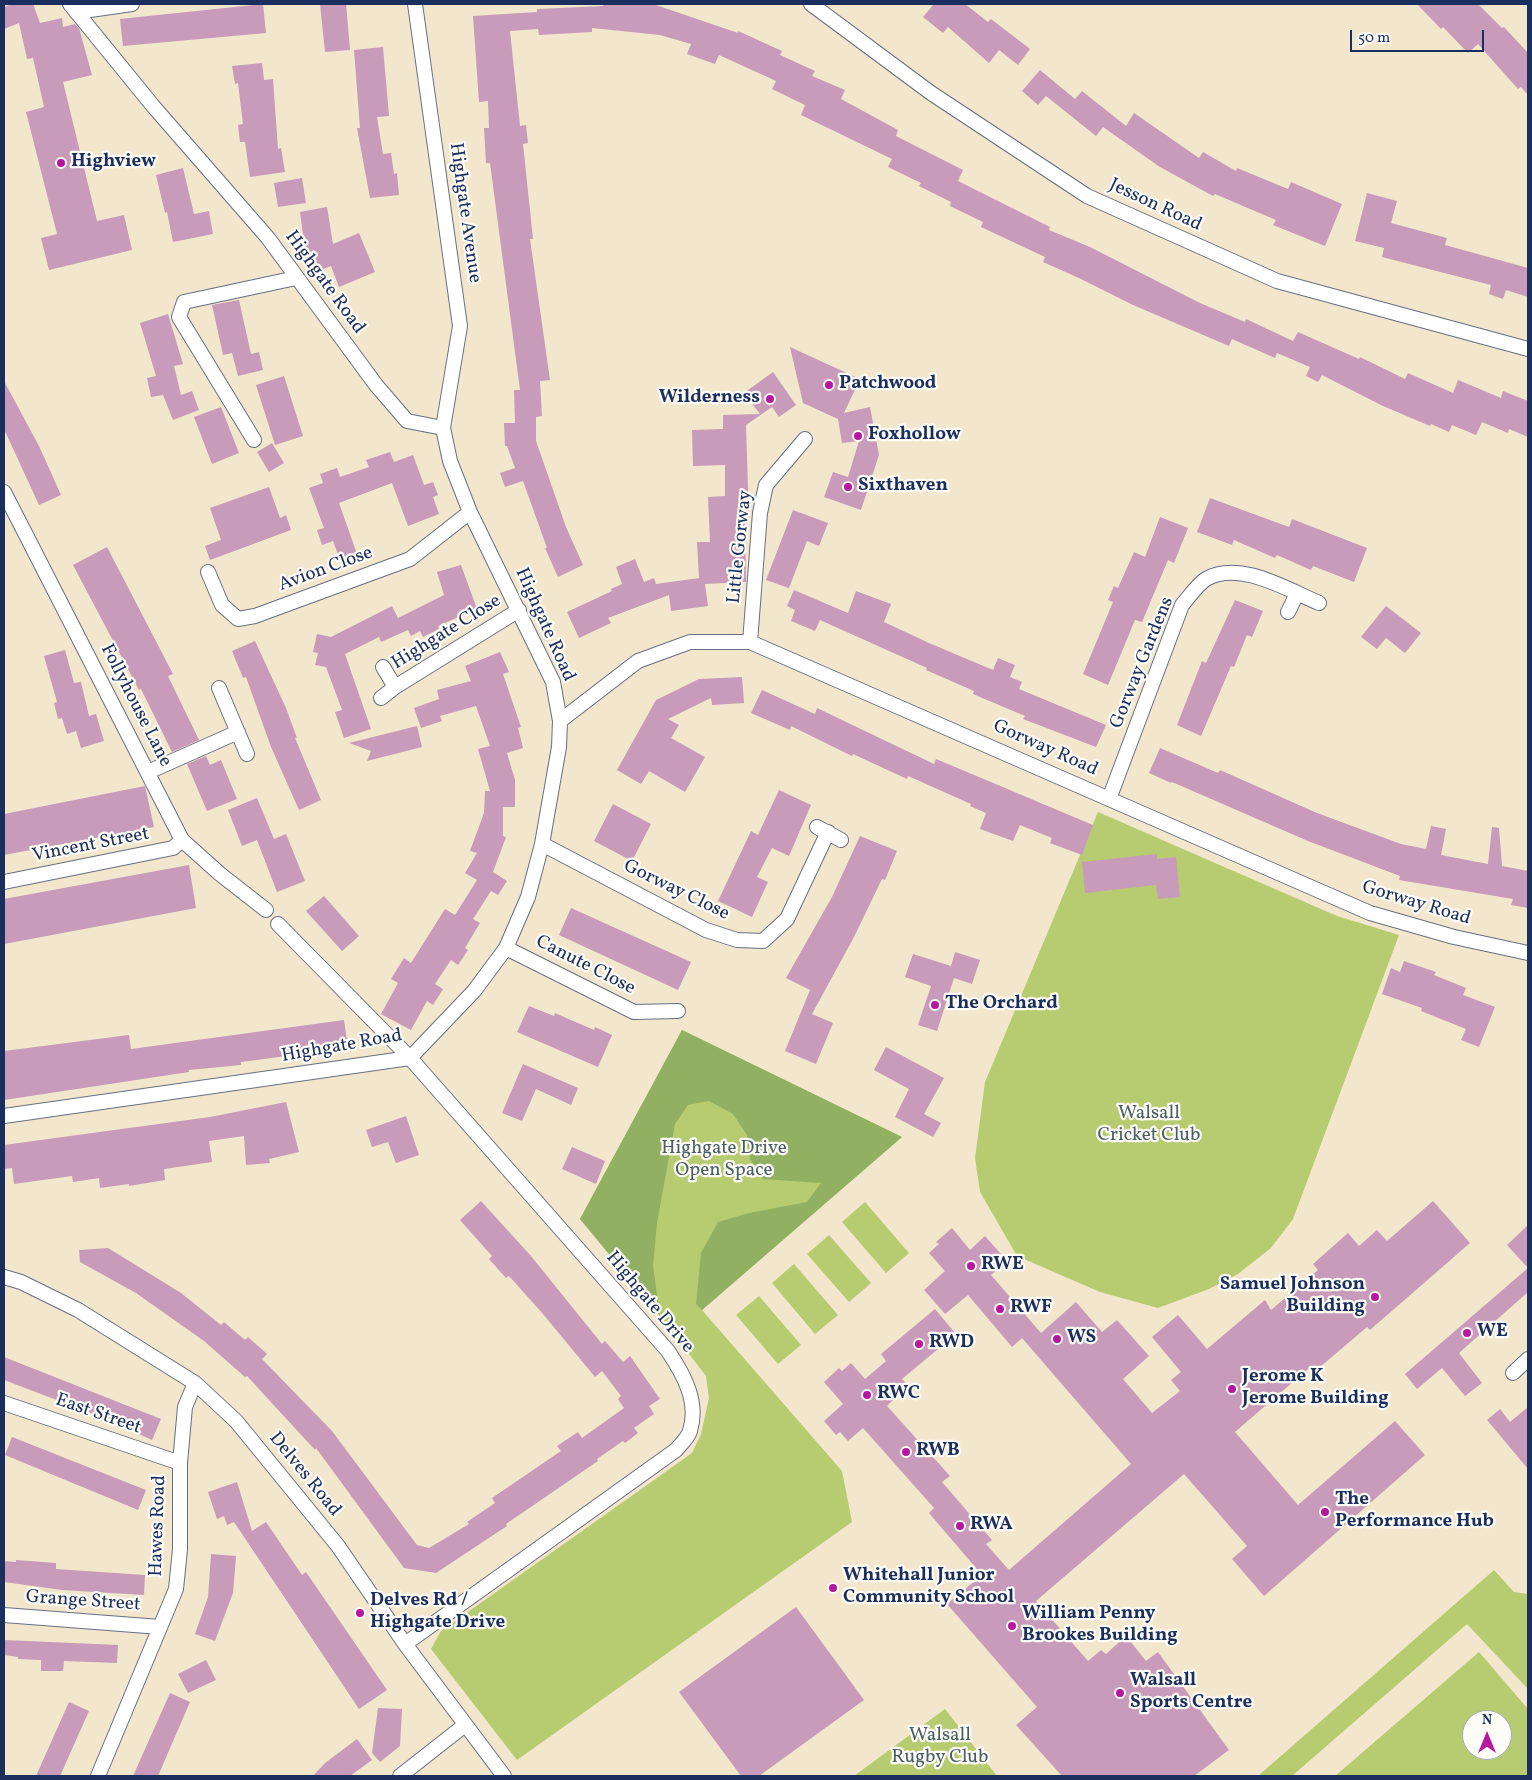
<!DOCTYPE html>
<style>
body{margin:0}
#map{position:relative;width:1532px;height:1780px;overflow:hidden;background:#f2e6cc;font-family:Vollkorn,serif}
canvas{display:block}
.frame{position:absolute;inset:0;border:5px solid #1b2f5e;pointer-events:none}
.north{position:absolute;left:1462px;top:1710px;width:50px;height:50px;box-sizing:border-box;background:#fdfcf7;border:1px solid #a3aaba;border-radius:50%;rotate:0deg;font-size:14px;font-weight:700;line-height:20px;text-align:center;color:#1b2f5e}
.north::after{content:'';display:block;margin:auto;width:18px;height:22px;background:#b5179e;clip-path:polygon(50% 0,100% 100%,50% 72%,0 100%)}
.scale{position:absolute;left:1350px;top:30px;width:134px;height:22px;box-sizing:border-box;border:2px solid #1b2f5e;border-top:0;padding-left:6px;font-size:15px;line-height:18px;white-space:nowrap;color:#1b2f5e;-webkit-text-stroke:4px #fdfcf7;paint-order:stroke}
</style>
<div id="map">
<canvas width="1532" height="1780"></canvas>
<div class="frame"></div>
<div class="north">N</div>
<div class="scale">50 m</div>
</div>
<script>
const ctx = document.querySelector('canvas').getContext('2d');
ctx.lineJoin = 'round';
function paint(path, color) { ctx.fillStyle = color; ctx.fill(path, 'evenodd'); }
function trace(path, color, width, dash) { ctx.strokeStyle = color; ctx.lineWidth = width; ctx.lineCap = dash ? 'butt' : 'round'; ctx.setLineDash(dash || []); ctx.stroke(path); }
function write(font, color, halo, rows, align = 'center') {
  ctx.font = font + ' Vollkorn,serif'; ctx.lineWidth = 4.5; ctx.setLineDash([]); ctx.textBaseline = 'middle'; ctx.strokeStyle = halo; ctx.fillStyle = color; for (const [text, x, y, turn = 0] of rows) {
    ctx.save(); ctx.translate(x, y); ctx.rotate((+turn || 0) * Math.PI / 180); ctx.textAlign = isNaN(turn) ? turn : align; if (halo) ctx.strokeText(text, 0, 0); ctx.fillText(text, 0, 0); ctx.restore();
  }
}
const green = new Path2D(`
 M1098 812 1337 916 1399 935 1293 1219 1271 1248 1238 1274 1209 1289 1158 1308 1100 1292 1017 1256 980 1192 975 1158 985 1082Z
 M682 1030 902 1137 702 1310 842 1471 852 1522 517 1760 431 1649 441 1631 692 1453 701 1434 709 1398 706 1376 649 1302 580 1219Z
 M865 1202 909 1253 886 1273 842 1222Z
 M829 1235 871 1283 849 1302 807 1254Z
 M794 1264 838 1315 815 1334 772 1283Z
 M759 1296 801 1345 778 1364 736 1315Z
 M1494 1570 1514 1592 1528 1594V1689L1467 1624 1292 1776H1258Z
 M1479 1652 1528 1709V1776H1335ZM1472 1720H1502V1750H1472Z
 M945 1709 997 1776H854Z`);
const forest = new Path2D(`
 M682 1030 902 1137 702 1310 696 1304 701 1253 718 1222 749 1213 807 1202 821 1183 763 1179 750 1159 747 1135 733 1114 709 1101 688 1105 675 1124 657 1223 653 1266 660 1316 580 1219Z`);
const building = new Path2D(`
 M12 4H33L40 23 62 18 63 27 75 24 79 28 92 75 63 82 97 221 124 215 132 250 49 270 41 238 57 234 26 112 44 107 33 58 27 59 19 23 4 29V7Z
 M263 4 266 33 123 46 120 19Z
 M320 4H346L350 50 325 52Z
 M604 4H653L738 33V31L782 51 780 55 815 71 812 76 845 90 841 99 898 130 896 136 963 170 958 181 1050 227 1049 230 1090 247 1200 303 1245 322 1246 319 1293 341 1298 332 1359 359 1360 357 1405 379 1408 373 1453 393 1458 380 1501 398 1503 391 1528 401V437L1509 429 1508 433 1482 422 1476 435 1452 425 1449 432 1431 424 1430 426 1383 406 1322 375 1318 382 1306 376 1310 367 1277 353 1275 358 1232 339 1229 346 1133 305 1081 279 1043 262 1045 257 981 227 983 222 950 206 951 202 919 186 921 183 888 167 892 159 801 115 805 105 772 89 776 81 719 55 715 64 687 54 691 44 660 35 592 28V32L539 35 538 29 510 31 520 126 526 125 528 143 523 144 533 239H530L550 380 540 381 542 416 536 417V441L566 527 583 565 558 577 545 548H547L523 481 505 487 500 473 515 468 507 446H505L504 423H515L514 390H520L490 163H486L484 128H489L488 101 479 102 473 16 537 12V9L603 6Z
 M934 4H965L988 22 991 19 1030 49 1018 65 999 50 989 63 948 27 943 33 923 17Z
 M1417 4H1478L1502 28 1504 27 1528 53V95L1521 87 1518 89 1478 44 1468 53 1443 27 1441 29Z
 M383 47 389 116 377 117 383 154 391 153 394 174 397 173 399 195 370 198 357 128H360L354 50Z
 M262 63 264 80 273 79 278 149 281 148 285 172 250 177 245 142H240L238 125 243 124 238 83 235 84 232 66Z
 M1040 70 1075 99 1082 91 1126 126 1134 113 1199 158 1203 152 1236 171 1237 168 1288 189 1291 182 1342 204 1325 246 1273 225 1276 220 1215 194 1213 196 1160 167 1103 127 1096 136 1046 96 1038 105 1022 91Z
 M183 168 194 214 209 211 213 234 173 242 167 212 165 213 156 175Z
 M302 178 306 203 278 207 274 183Z
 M1367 193 1397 201 1391 223 1447 238 1445 245 1528 268V297L1506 290 1503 299 1489 294 1491 285 1382 257 1384 248 1355 241Z
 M327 207 333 244 359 233 375 272 339 287 331 266 313 273 306 257 300 212Z
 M239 300 251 354 259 352 263 370 238 376 232 353 223 355 212 305Z
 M168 314 183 364 174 366 181 395 192 391 199 410 173 420 163 395 151 397 147 378 156 376 140 323Z
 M790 347 860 379 844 413 870 407 879 455 861 510 824 497 833 472 848 477 859 441 842 443 838 419 803 403Z
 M773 372 796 405 779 417 772 407 746 425 749 520H745L746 582 705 584 708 606 671 611 669 595 608 618 611 623 579 638 567 612 612 591 611 589 622 584 616 567 635 559 644 582 654 578 656 584 699 578 697 542H710L708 497 725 496V465L693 466 692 430 723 429V415L760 414 744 393Z
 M284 376 303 436 275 445 256 385Z
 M4 381 39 446 61 495 39 505 4 429Z
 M221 407 239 453 212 464 194 417Z
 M272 443 284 463 269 472 257 452Z
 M390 452 394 462 413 455 424 485 433 482 438 495 433 497 439 514 408 526 392 483 339 503 357 554 340 560 333 541 322 545 317 530 324 528 309 488 323 483 320 474 337 468 340 477 369 467 366 460Z
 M269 487 280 518 286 515 291 530 210 560 205 546 221 540 210 508Z
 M1210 498 1289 527 1292 519 1367 548 1354 582 1313 566 1311 570 1277 555 1275 558 1234 540 1232 545 1197 532Z
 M793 510 828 523 819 546 807 541 789 588 766 580Z
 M1160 517 1188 528 1174 563 1168 560 1142 622 1135 620 1108 685 1083 674 1113 602 1108 600 1114 586 1118 588 1134 552 1145 557Z
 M107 547 173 674 168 676 199 740 172 752 141 689 139 690 73 565Z
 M461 565 477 609 438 626 439 629 423 637 420 631 411 636 408 630 381 642 379 637 345 654 371 729 344 738 335 712 342 710 326 667 315 665 318 653 313 652 317 634 331 637 392 606 398 618 444 595 437 572Z
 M794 590 848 613 856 591 891 604 884 622 929 643 993 670 998 658 1015 665 1010 677 1022 682 1019 689 1106 725 1096 747 1023 719 1025 716 973 694 974 691 926 670 927 668 820 620 815 631 791 621 795 610 787 606Z
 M1235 600 1263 611 1252 637 1247 635 1234 667 1231 666 1201 736 1177 725 1202 661 1206 663Z
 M1386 606 1421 633 1405 653 1386 638 1377 649 1361 637Z
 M255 641 286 708 297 738H295L321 800 299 810 271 747 246 677 243 678 232 651Z
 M65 650 74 683 81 682 89 716 96 714 104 741 81 748 76 731 67 734 62 718 58 719 54 703 57 702 44 656Z
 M500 652 509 672 503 674 521 727 518 728 523 748 507 753 515 780V807H503V836L506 837 493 872 507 881 498 895 491 891 473 919 480 923 465 948 468 950 458 965 451 960 435 984 443 989 433 1005 427 1001 411 1030 381 1014 398 983 391 979 404 958 411 963 445 909 455 915 477 880 465 873 477 853 470 851 484 813 485 791H490L478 749 490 746 476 706 440 716 442 721 421 728 414 708 439 699 437 690 471 681 465 666Z
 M742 677 744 703 712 705 711 698 668 719 679 725 671 738 705 757 685 792 649 771 641 784 617 770 656 700 699 679Z
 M762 690 815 714 817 708 934 764 936 759 1093 825 1082 855 1050 843 1052 838 1020 825 1013 841 980 829 986 813 970 806 971 804 908 776 907 779 853 754 852 756 791 726 790 730 751 713Z
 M417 726 422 747 367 761 371 751 349 743Z
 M1160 748 1218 773 1220 770 1317 813 1401 844 1426 849 1431 826 1446 829 1441 855 1488 864 1492 827 1499 828 1502 866 1528 871V908L1511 905 1513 899 1399 880 1400 876 1308 841 1172 782 1171 783 1149 773Z
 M206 756 210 765 221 760 237 799 207 811 187 764Z
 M145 786 154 827 4 855V814Z
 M779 790 811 805 789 856 772 848 757 877 768 882 752 917 718 901 751 831 758 835Z
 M257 798 274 839 286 834 305 881 277 892 257 840 242 846 228 810Z
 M613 804 651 824 632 861 594 841Z
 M860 836 897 851 885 880 882 879 854 937 812 1014 833 1023 816 1064 785 1051 810 990 786 978 832 897Z
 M1157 854V859L1176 857 1180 897 1158 899 1156 885 1085 893 1082 862Z
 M189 865 196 908 4 944V899Z
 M324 896 359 936 342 951 306 911Z
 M571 908 691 962 678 990 559 935Z
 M955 952 980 960 972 984 954 978 937 1031 918 1025 931 986 905 977 913 954 951 966Z
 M1404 961 1436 972 1434 975 1466 988 1463 995 1495 1007 1479 1047 1461 1040 1466 1029 1421 1011 1422 1008 1382 994 1391 968 1400 972Z
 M529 1006 554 1016 555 1013 594 1030 595 1027 612 1035 598 1067 517 1032Z
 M344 1020 348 1048 241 1062V1065L189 1070V1072L4 1100V1051L129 1035 131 1049Z
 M886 1047 944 1078 924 1114 941 1123 933 1137 895 1117 909 1089 874 1070Z
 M523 1064 578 1088 571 1105 536 1089 522 1121 502 1113Z
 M286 1102 299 1152 269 1159 270 1163 246 1165 244 1136 209 1141 212 1162 164 1169 165 1180 129 1186V1184L100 1188 99 1178 73 1182 72 1176 14 1184 12 1168 4 1169V1145L210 1117Z
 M406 1116 419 1155 396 1163 388 1142 372 1147 366 1130Z
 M572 1147 605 1161 596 1184 562 1169Z
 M481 1201 531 1256 602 1344 605 1341 623 1362 630 1356 660 1399 649 1406 654 1414 634 1428 638 1433 625 1443 623 1441 597 1459 598 1461 506 1524 507 1526 436 1573 404 1568 316 1448 315 1450 247 1376 245 1377 204 1341 136 1293 80 1262 79 1250 108 1248 181 1293 221 1325 224 1322 245 1340 248 1337 267 1354 262 1359 332 1431 417 1545 429 1548 469 1524 467 1522 495 1503 492 1498 561 1451 557 1446 578 1432 582 1438 624 1408 618 1399 621 1396 602 1371 595 1377 543 1314 509 1276 506 1278 489 1259 492 1256 460 1220Z
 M1433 1201 1470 1243 1370 1330 1367 1327 1313 1373 1308 1369 1235 1432 1298 1505 1395 1421 1425 1455 1264 1596 1232 1559 1247 1546 1184 1474 1036 1601 1088 1661 1101 1650 1106 1654 1126 1636 1146 1661 1158 1652 1229 1750 1194 1776H1062L1016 1725 1037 1707 947 1604 982 1575 929 1513 934 1508 863 1428 848 1441 840 1432 836 1435 824 1421 843 1404 824 1382 839 1368 842 1371 851 1363 865 1379 886 1361 881 1354 935 1309 956 1334 902 1379 908 1385 887 1406 950 1476 942 1482 992 1540 986 1544 1009 1570 1131 1464 1022 1338 1012 1347 968 1295 945 1314 924 1290 945 1271 929 1253 939 1244 936 1242 952 1228 970 1250 985 1236 1007 1261 991 1275 1041 1333 1076 1302 1102 1332 1117 1320 1149 1356 1123 1379 1152 1413 1180 1391 1171 1380 1181 1372 1152 1337 1178 1315 1207 1349 1265 1300 1271 1310 1318 1270 1313 1264 1348 1233 1359 1246 1377 1230 1387 1241Z
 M1528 1225V1292L1459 1353 1482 1383 1465 1396 1442 1368 1417 1389 1405 1374 1528 1268 1507 1245Z
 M4 1357 161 1419 152 1440 107 1419 4 1380Z
 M1528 1407V1469L1487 1420 1500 1409 1510 1422Z
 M12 1437 146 1490 138 1510 5 1455Z
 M237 1482 252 1531 266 1522 302 1575 306 1572 387 1690 359 1709 234 1522 227 1525 224 1516 217 1519 208 1492Z
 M211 1554 236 1556 233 1593 215 1641 195 1634 208 1597Z
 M16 1560 56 1563V1569L145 1575 144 1595 62 1590 4 1582V1561L16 1562Z
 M796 1607 864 1700 759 1776H741L679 1692Z
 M4 1640 118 1645 117 1663 64 1661 63 1671H41V1660L18 1659V1657L4 1655Z
 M206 1660 216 1680 188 1693 178 1674Z
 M170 1693 190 1702 158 1776H133Z
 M69 1702 89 1711 60 1776H36Z
 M378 1708 402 1709 400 1746 380 1762 372 1753Z
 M357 1739 372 1760 350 1776H313L325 1763Z`);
const street = new Path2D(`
 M70 4 153 106 268 238 376 385 407 421 443 428
 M811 4 931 93 1087 196 1277 281 1528 349
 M76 12 132 4
 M254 440 179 317 184 302 296 278
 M4 492 182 840 220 874 266 910
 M208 572 222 605 238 619 255 616 410 559 470 512
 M1288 612 1297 594
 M750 642 760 513 766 485 805 439
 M383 667 395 687
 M219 688 247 754
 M381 698 395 687 519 610
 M560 721 638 661 690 642H750L1370 913 1454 937 1528 953
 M148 772 238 732
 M1109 799 1182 605C1189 597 1197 585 1206 579 1240 560 1286 589 1319 603
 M817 827 841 840
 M542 844 706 930 737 940 763 941 787 919 828 832
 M4 882 173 848 182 840
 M278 924 410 1058 668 1351C684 1375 699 1402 690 1431 688 1438 680 1445 676 1450L405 1644
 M506 948 634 1012 678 1011
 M4 1116 410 1058 474 991 506 948 528 897 542 844 559 747 560 721 553 682 470 512 450 461 443 428 460 326 415 4
 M4 1277 21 1282 78 1310 195 1383 236 1421 338 1546 405 1644 504 1776
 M1513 1373 1528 1359
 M4 1403 180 1463
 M4 1615 160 1627
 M98 1776 176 1589 180 1549V1463L185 1407 195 1383
 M400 1776 465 1725`);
const markers = [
 [61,163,5,"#b5179e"],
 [829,385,5,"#b5179e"],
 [770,399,5,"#b5179e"],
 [858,436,5,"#b5179e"],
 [848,487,5,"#b5179e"],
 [935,1005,5,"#b5179e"],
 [971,1266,5,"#b5179e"],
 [1375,1297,5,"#b5179e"],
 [1000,1309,5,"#b5179e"],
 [1467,1333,5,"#b5179e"],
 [1057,1339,5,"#b5179e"],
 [919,1344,5,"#b5179e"],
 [1232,1389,5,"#b5179e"],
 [867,1395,5,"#b5179e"],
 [906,1452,5,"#b5179e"],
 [1325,1512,5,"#b5179e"],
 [960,1526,5,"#b5179e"],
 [833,1588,5,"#b5179e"],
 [360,1613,5,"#b5179e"],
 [1012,1626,5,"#b5179e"],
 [1120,1693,5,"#b5179e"]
];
const poiNames = [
 ["Highview",71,163],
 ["Patchwood",839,385],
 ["Wilderness",760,399,"right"],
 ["Foxhollow",868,436],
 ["Sixthaven",858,487],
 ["The Orchard",945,1005],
 ["RWE",981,1266],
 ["Samuel Johnson",1365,1286,"right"],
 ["Building",1365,1308,"right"],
 ["RWF",1010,1309],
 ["WE",1477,1333],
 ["WS",1067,1339],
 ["RWD",929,1344],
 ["Jerome K",1242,1378],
 ["Jerome Building",1242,1400],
 ["RWC",877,1395],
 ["RWB",916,1452],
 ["The",1335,1501],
 ["Performance Hub",1335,1523],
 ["RWA",970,1526],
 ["Whitehall Junior",843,1577],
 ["Community School",843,1599],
 ["Delves Rd /",370,1602],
 ["Highgate Drive",370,1624],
 ["William Penny",1022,1615],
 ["Brookes Building",1022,1637],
 ["Walsall",1130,1682],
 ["Sports Centre",1130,1704]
];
const streetNames = [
 ["Jesson Road",1155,206,25],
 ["Highgate Avenue",464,213,82],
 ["Highgate Road",324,283,54],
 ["Little Gorway",741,547,-84],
 ["Avion Close",326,570,-20],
 ["Highgate Road",544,625,66],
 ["Highgate Close",447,633,-32],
 ["Gorway Gardens",1143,663,-68],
 ["Follyhouse Lane",135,706,63],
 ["Gorway Road",1045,749,24],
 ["Vincent Street",91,846,-11],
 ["Gorway Close",676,891,26],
 ["Gorway Road",1416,904,17],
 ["Canute Close",585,966,27],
 ["Highgate Road",342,1047,-10],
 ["Highgate Drive",649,1303,50],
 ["East Street",98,1415,19],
 ["Delves Road",304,1475,51],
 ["Hawes Road",159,1526,-88],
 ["Grange Street",83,1602,4]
];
const parkNames = [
 ["Walsall",1149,1115],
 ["Cricket Club",1149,1137],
 ["Highgate Drive",724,1150],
 ["Open Space",724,1172],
 ["Walsall",940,1737],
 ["Rugby Club",940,1759]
];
paint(green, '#b7cc70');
paint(forest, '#91b062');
paint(building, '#c79bb9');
trace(street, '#666f84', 16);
trace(street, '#fff', 14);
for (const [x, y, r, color] of markers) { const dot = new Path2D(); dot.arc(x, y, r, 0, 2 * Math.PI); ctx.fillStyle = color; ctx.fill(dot); trace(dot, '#fdfcf7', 2); }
write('bold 19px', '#1b2f5e', '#fdfcf7', poiNames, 'left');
write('19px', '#1b2f5e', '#fdfcf7', streetNames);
write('19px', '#4a5e63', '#fdfcf7', parkNames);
</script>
